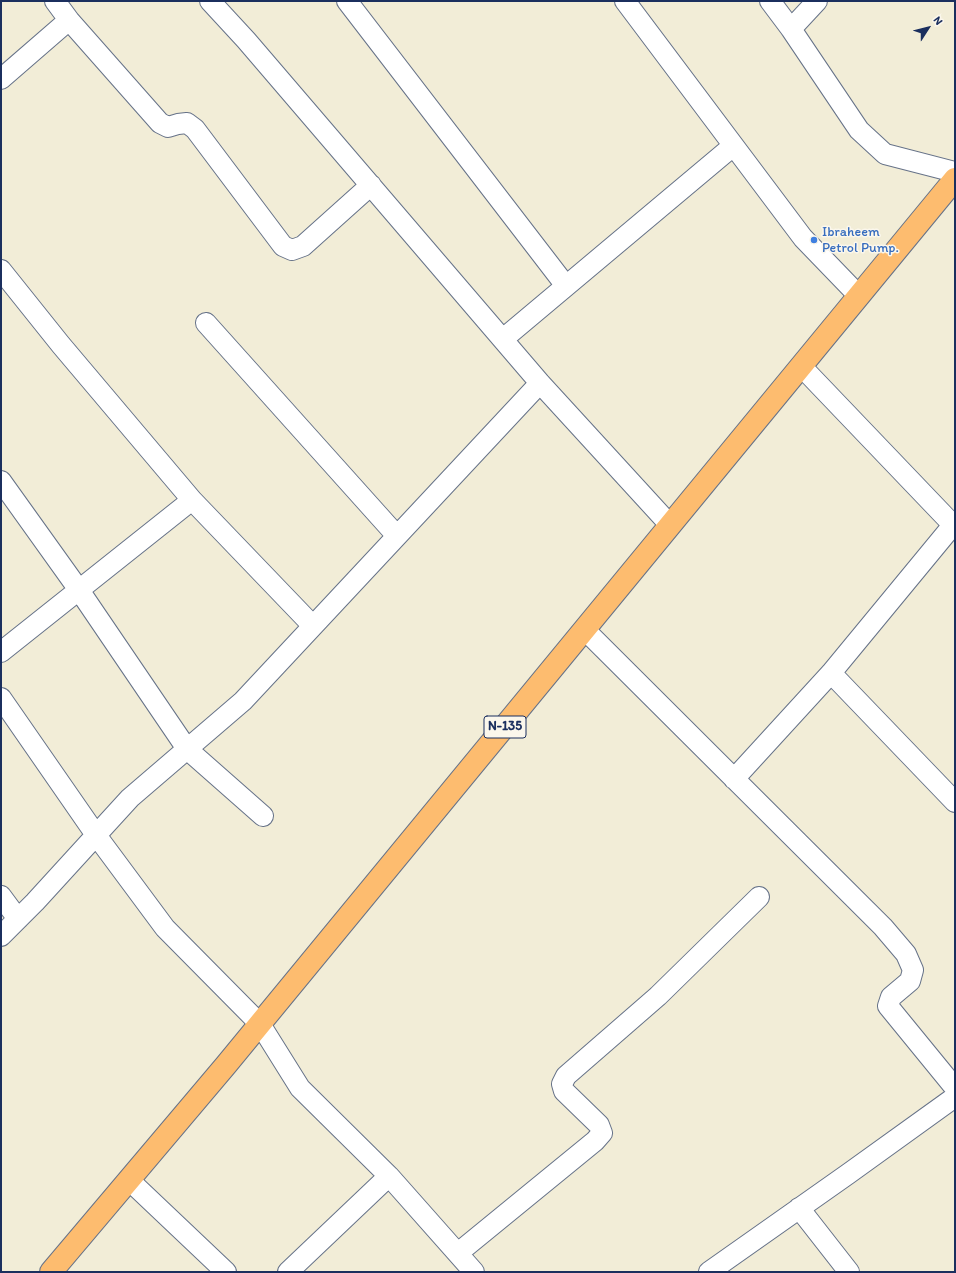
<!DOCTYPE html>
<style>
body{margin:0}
#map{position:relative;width:956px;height:1273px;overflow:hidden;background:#f2edd7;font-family:Itim,sans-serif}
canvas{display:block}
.frame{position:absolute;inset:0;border:2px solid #1b2f5e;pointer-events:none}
.north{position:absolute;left:908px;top:8px;width:40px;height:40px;-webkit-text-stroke:3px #fbf7ec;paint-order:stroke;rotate:54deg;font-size:11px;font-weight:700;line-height:16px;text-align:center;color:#1b2f5e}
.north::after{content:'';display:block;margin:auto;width:14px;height:18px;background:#1b2f5e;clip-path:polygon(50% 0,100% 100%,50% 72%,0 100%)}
</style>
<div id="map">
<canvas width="956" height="1273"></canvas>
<div class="frame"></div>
<div class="north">N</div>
</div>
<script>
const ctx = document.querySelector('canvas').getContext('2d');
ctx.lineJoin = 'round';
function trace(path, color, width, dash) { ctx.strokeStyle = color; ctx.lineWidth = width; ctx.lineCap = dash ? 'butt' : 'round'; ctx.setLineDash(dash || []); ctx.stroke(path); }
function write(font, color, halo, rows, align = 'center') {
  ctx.font = font + ' Itim,sans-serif'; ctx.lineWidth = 3; ctx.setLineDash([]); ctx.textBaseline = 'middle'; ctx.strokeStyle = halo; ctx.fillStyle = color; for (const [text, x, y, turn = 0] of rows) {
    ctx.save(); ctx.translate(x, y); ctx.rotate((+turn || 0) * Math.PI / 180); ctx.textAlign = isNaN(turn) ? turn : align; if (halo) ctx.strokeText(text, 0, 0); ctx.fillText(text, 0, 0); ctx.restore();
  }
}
const street = new Path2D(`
 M55 1 69 20 160 123 168 127 178 124 187 123 195 129 283 246 292 250 303 246 371 185
 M210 1 246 40 540 383 670 525
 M347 1 566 286
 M625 1 803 238 859 296
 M770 1 791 29 859 130 885 154 955 172
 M791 29 817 1
 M1 79 69 20
 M1 270 61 345 192 500 313 626
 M206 323 397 536
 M503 339 733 146
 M801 366 955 527
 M1 481 79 590 187 749 263 816
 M585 630 883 927 906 954 913 970 910 981 891 997 888 1006 955 1088
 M1 652 192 500
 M831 673 955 802
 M1 698 96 835 165 928 260 1024 300 1088 389 1176 474 1272
 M734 779 831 673 953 525
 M1 896 18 919
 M1 936 35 902 130 798 243 701 540 383
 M129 1180 226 1272
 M799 1208 849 1272
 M458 1253 595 1141 602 1133 599 1125 564 1091 562 1084 566 1076 658 996 759 897
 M288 1272 389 1176
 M709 1272 848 1174 955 1097`);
const highway = new Path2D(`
 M51 1272 226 1065 955 179`);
const markers = [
 [814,240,4,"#3f7fe0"]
];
const shields = [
 [505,727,42]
];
const shieldNames = [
 ["N-135",505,727]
];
const shopNames = [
 ["Ibraheem",822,232],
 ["Petrol Pump.",822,248]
];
trace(street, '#667288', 22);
trace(highway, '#667288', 24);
trace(street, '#fff', 20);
trace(highway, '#fdbc6f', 22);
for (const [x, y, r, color] of markers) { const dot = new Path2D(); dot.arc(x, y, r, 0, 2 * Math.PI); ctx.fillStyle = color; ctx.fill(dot); trace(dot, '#fbf7ec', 1.5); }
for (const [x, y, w] of shields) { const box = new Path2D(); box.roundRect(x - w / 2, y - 11, w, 22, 3); ctx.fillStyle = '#fbf7ec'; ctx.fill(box); trace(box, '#1b2f5e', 1); }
write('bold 13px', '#1b2f5e', null, shieldNames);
write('14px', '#366cbe', '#fbf7ec', shopNames, 'left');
</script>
